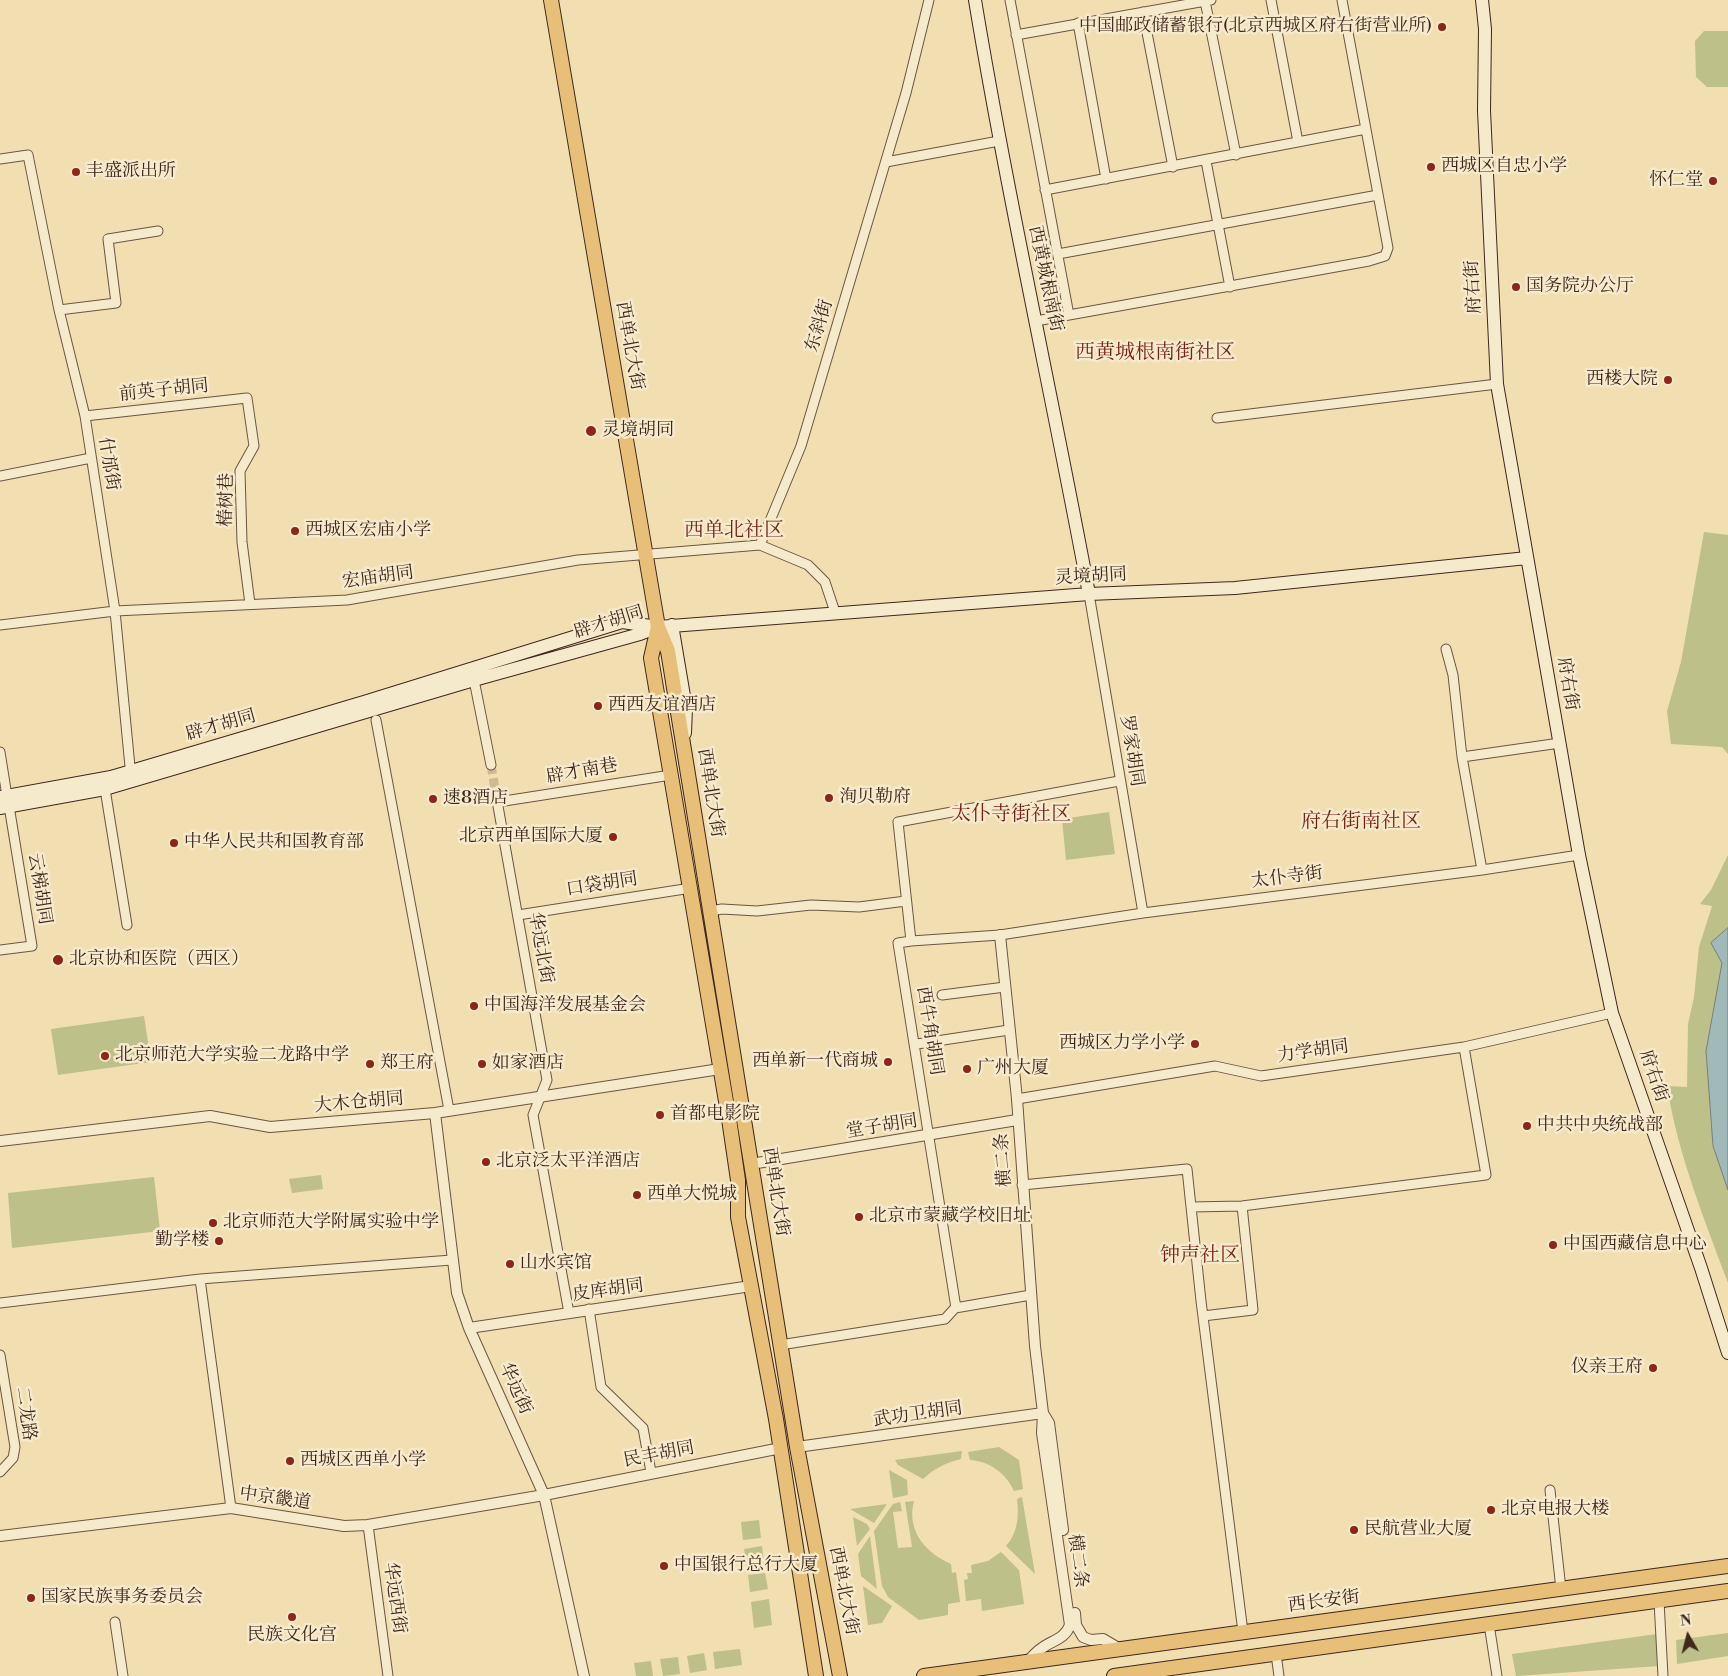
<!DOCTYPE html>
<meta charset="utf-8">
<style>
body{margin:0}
#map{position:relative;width:1728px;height:1676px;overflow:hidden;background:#f1deb1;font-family:"Libre Bodoni",serif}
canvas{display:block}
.north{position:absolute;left:1663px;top:1611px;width:50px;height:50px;-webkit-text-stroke:4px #f6eacc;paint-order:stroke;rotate:352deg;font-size:14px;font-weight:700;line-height:20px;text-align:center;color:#40271d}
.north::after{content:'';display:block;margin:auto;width:18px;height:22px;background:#40271d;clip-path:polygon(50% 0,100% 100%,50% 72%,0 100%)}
</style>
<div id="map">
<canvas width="1728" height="1676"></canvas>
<div class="north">N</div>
</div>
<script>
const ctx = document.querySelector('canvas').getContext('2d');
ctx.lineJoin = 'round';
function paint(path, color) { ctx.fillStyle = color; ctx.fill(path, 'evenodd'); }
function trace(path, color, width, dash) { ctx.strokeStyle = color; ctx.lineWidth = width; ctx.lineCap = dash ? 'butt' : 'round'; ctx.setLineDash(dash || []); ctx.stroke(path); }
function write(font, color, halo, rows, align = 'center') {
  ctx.font = font + ' "Libre Bodoni","Noto Serif SC",serif'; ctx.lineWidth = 5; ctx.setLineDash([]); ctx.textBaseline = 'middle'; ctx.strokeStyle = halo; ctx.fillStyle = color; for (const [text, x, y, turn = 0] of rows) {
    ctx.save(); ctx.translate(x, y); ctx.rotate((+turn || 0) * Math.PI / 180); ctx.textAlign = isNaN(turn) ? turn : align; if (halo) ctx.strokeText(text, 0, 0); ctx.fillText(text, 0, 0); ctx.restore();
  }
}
const green = new Path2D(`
 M1704 31H1728V87H1707L1696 77 1695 41Z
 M1704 532 1728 535V754L1722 747 1671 744 1667 711 1681 662Z
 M1109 812 1115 854 1066 860 1062 819Z
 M1728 855V1283C1704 1218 1678 1155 1667 1086L1687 1087 1688 1024 1694 997 1699 947 1712 906 1700 904 1711 890Z
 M144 1016 151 1062 58 1075 51 1029Z
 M321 1175 323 1189 292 1193 289 1179Z
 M154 1177 160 1231 12 1248 8 1193Z
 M999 1447 1019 1460 1023 1489 1014 1491C1006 1473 989 1461 970 1460L968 1452Z
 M962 1451 961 1459C945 1463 935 1468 923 1479L898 1465 895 1460Z
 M889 1470 907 1480 908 1495 893 1498Z
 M1022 1497 1035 1574 1006 1546C1018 1532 1019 1516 1017 1499Z
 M914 1501C906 1531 926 1553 951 1564L952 1573 956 1572 960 1602 948 1604V1615L919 1620 888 1597 882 1586 874 1531 893 1504 900 1502 902 1511 893 1512 898 1548 912 1547 905 1502Z
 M887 1504 874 1523 850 1509Z
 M853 1517 867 1524 870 1529 857 1546Z
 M759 1520 761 1538 743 1540 741 1522Z
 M870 1536 877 1589 861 1576 858 1554Z
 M762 1546 764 1563 747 1566 744 1549Z
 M1001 1552 1019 1570 1024 1604 982 1611 981 1599 966 1601 964 1580 968 1579 967 1573H972L971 1565 988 1561Z
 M765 1573 768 1589 750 1592 748 1575Z
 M863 1586 892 1606 882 1623 868 1625Z
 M769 1599 772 1625 754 1628 751 1602Z
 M1728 1633V1656L1677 1664 1676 1640Z
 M1657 1634 1660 1666 1516 1676 1512 1654Z
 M740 1649 742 1665 715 1669 713 1652Z
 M704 1653 707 1670 690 1673 687 1656Z
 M678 1657 680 1674 663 1676 660 1659Z
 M651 1661 653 1676H636L634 1663Z`);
const water = new Path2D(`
 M1728 928V1190L1713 1146 1706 1051 1722 963 1711 943Z`);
const minorTunnel = new Path2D(`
 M491 765 496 795`);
const minor = new Path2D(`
 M1010 0 1069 315 1369 261 1385 256 1388 248 1342 0
 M1271 0 1298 142
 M1205 1 1236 155
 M1143 12 1173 167
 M1078 23 1106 179
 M1016 35 1211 0
 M0 159 28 155 59 310 85 416 115 611 131 777
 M1206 161 1230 287
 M886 162 999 141
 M1045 190 1366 129
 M1058 254 1378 195
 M59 310 116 303 108 239 158 231
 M1036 321 1069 315
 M85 416 247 398 254 446 240 471 242 542 250 604
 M1217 418 1497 384
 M0 476 91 458
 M760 545 808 565 825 582 835 612
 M1089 594 1143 913
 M0 625 115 611 347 600 578 560 760 545 801 446 906 93 929 0
 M1446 649 1453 675 1462 757 1482 870
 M474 680 491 765
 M376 720 449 1110
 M0 752 7 796
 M1462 757 1560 743
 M1119 781 898 822 911 941 1000 935 1143 913 1482 870 1579 855
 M105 789 127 925
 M496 795 547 1080 533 1115 569 1313
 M498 802 671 775
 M711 911 722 909 757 911 811 905 859 907 906 901
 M518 915 691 888
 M911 941 898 943 956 1308
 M0 950 32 946 9 806
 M942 995 1005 987
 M917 1044 1009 1030
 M1017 1099 1215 1066 1261 1076 1464 1047 1612 1013
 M1022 1185 1187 1169 1201 1301 1243 1632
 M1191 1207 1242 1206 1486 1175 1464 1047
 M200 1279 231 1508
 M0 1303 200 1279 452 1260
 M589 1309 601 1387 643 1428 651 1472
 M1203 1316 1253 1310 1242 1206
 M780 1345 945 1319 955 1308 1031 1295
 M0 1355 15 1447 13 1458 0 1472
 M1550 1490 1561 1589
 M368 1525 388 1676
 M1659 1601 1663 1676
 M115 1622 123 1676
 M1489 1624 1497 1676
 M1276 1654 1279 1676`);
const tertiary = new Path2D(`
 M1000 935 1017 1099 1035 1346 1043 1413 1042 1433 1070 1625C1065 1639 1053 1640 1042 1648 1037 1651 1032 1657 1027 1662
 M435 1113 457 1293 469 1328 544 1495 584 1676
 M0 1141 210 1116 270 1127 435 1113 720 1069
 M751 1164 1017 1120
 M469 1328 751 1286
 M1043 1413 1049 1423 1063 1530
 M797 1447 1043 1413
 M0 1536 231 1508 344 1526 368 1525 544 1495 781 1448
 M1075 1613 1076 1625 1083 1637 1091 1640 1103 1639 1120 1649`);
const secondary = new Path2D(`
 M975 0C1008 199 1052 395 1089 594
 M1482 0 1485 29 1484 111 1497 384 1579 855 1612 1013 1701 1268 1728 1353
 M672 625 686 708 685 733
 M0 797 111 777 364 702 622 622 658 627 1089 594 1235 588 1527 558
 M0 808 105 789 474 680 640 634 658 627`);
const primary = new Path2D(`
 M551 0 658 627 668 651 797 1447 840 1676
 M658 627 651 658 729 1119 738 1180V1217L776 1419 816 1676`);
const trunk = new Path2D(`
 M924 1676 1728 1566
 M1114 1676 1728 1591`);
const markers = [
 [1442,27,5,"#8f2418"],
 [1431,167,5,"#8f2418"],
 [76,172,5,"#8f2418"],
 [1713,181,5,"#8f2418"],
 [1516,287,5,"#8f2418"],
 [1668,380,5,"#8f2418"],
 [591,431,6,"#8f2418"],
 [295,531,5,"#8f2418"],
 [598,706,5,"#8f2418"],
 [829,798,5,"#8f2418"],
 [433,799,5,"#8f2418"],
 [613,837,5,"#8f2418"],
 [174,843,5,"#8f2418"],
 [58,960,6,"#8f2418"],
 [474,1006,5,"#8f2418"],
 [1195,1044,5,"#8f2418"],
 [105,1056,5,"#8f2418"],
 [888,1062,5,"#8f2418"],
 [370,1064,5,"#8f2418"],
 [482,1064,5,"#8f2418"],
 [967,1069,5,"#8f2418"],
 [660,1115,5,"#8f2418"],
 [1527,1126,5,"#8f2418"],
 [486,1162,5,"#8f2418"],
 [637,1195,5,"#8f2418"],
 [859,1217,5,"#8f2418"],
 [213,1223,5,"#8f2418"],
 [219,1241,5,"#8f2418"],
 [1553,1245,5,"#8f2418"],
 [510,1264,5,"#8f2418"],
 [1653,1368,5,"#8f2418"],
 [290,1461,5,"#8f2418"],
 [1491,1510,5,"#8f2418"],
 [1354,1530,5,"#8f2418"],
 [664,1566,5,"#8f2418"],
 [31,1598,5,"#8f2418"],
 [292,1617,5,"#8f2418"]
];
const poiNames = [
 ["中国邮政储蓄银行(北京西城区府右街营业所)",1432,27,"right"],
 ["西城区自忠小学",1441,167],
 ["丰盛派出所",86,172],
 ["怀仁堂",1703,181,"right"],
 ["国务院办公厅",1526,287],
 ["西楼大院",1658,380,"right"],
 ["灵境胡同",602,431],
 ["西城区宏庙小学",305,531],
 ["西西友谊酒店",608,706],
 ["洵贝勒府",839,798],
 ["速8酒店",443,799],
 ["北京西单国际大厦",603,837,"right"],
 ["中华人民共和国教育部",184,843],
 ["北京协和医院（西区）",69,960],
 ["中国海洋发展基金会",484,1006],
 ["西城区力学小学",1185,1044,"right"],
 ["北京师范大学实验二龙路中学",115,1056],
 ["西单新一代商城",878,1062,"right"],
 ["郑王府",380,1064],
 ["如家酒店",492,1064],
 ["广州大厦",977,1069],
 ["首都电影院",670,1115],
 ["中共中央统战部",1537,1126],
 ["北京泛太平洋酒店",496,1162],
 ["西单大悦城",647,1195],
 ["北京市蒙藏学校旧址",869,1217],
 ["北京师范大学附属实验中学",223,1223],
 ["勤学楼",209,1241,"right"],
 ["中国西藏信息中心",1563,1245],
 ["山水宾馆",520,1264],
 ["仪亲王府",1643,1368,"right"],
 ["西城区西单小学",300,1461],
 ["北京电报大楼",1501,1510],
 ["民航营业大厦",1364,1530],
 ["中国银行总行大厦",674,1566],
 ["国家民族事务委员会",41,1598],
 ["民族文化宫",292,1636,"center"]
];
const streetNames = [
 ["西黄城根南街",1045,279,78],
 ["府右街",1474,287,-93],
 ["东斜街",820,326,-73],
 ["西单北大街",629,346,80],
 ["前英子胡同",164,391,-6],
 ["什邡街",108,464,81],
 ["椿树巷",227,500,-89],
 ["灵境胡同",1091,577,-3],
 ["宏庙胡同",378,578,-8],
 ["辟才胡同",609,623,-17],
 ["府右街",1567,684,81],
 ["辟才胡同",221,726,-16],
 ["罗家胡同",1131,751,81],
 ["辟才南巷",582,772,-10],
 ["西单北大街",710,793,81],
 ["太仆寺街",1287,878,-7],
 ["口袋胡同",602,885,-9],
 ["云梯胡同",39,889,81],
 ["华远北街",540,948,80],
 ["西牛角胡同",929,1031,81],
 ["力学胡同",1313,1052,-8],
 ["府右街",1653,1076,71],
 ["大木仓胡同",359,1103,-5],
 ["堂子胡同",882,1127,-9],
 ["横二条",1004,1160,-94],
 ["西单北大街",775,1192,81],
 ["皮库胡同",608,1291,-8],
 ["华远街",515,1389,66],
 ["二龙路",25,1414,82],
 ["武功卫胡同",918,1415,-8],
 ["民丰胡同",659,1455,-11],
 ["中京畿道",275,1499,8],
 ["横二条",1077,1561,82],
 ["西单北大街",843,1591,79],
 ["华远西街",394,1598,82],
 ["西长安街",1324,1602,-7]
];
const quarterNames = [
 ["西黄城根南街社区",1155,353],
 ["西单北社区",734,531],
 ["太仆寺街社区",1011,815],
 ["府右街南社区",1361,822],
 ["钟声社区",1200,1256]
];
paint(green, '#bdc089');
paint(water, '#a1b9b8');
trace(water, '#7a7f7a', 1);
trace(minorTunnel, '#ceb993', 9, [9, 4.5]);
trace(minor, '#6c5542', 11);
trace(tertiary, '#6c5542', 12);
trace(secondary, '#40271d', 14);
trace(primary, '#40271d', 16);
trace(trunk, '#40271d', 16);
trace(minor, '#f6eacc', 9);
trace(tertiary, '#f6eacc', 10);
trace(secondary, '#f6eacc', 12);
trace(primary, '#e8bf78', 14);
trace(trunk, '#e8bf78', 14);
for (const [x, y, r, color] of markers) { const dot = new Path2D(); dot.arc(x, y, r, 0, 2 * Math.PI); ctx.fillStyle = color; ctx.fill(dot); trace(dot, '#f6eacc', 2); }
write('18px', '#40271d', '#f6eacc', poiNames, 'left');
write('18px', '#40271d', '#f6eacc', streetNames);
write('20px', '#7a1f14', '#f6eacc', quarterNames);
</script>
